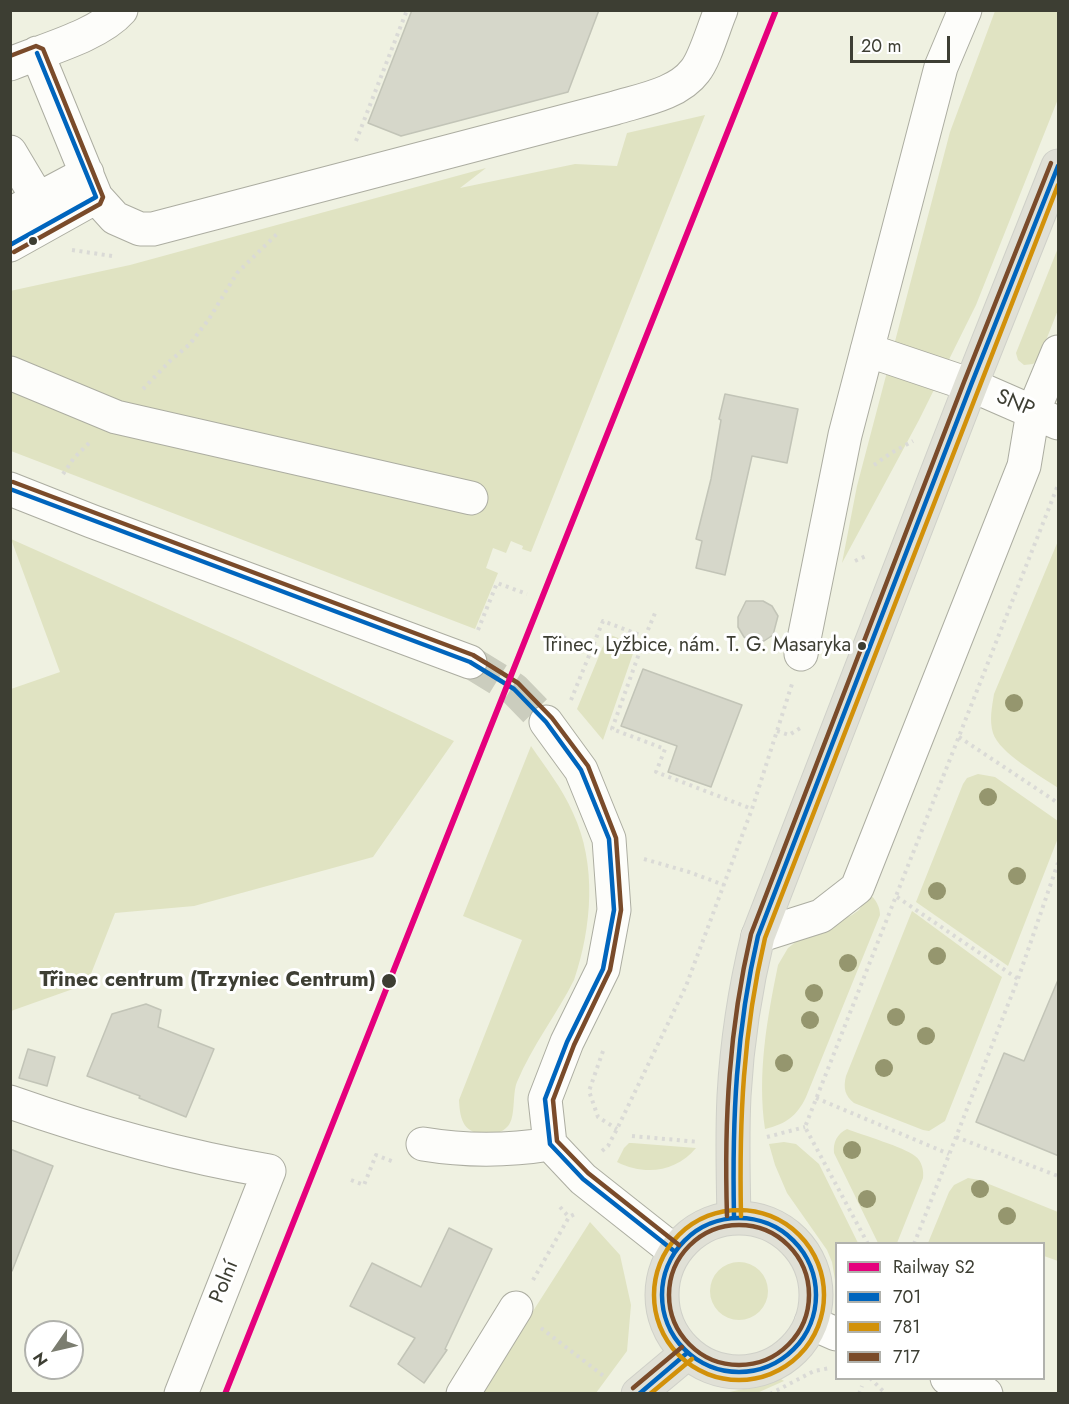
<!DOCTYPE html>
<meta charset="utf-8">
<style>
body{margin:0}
#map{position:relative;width:1069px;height:1404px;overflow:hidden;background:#eff1e1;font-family:Jost,sans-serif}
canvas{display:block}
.frame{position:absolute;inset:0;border:12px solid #3d3e33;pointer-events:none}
.legend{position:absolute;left:835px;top:1242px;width:210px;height:138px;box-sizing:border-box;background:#fff;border:2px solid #b1b2ad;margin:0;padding:8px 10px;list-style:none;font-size:18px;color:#3d3e33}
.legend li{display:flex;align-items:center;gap:12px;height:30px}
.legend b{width:30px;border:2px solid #b1b2ad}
.north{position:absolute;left:24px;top:1320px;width:60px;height:60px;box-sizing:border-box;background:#fff;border:2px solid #b1b2ad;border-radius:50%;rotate:236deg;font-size:16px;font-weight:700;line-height:24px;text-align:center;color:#3d3e33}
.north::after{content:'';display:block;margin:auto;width:21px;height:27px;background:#7b7d70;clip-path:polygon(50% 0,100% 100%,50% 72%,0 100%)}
.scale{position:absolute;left:850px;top:36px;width:100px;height:27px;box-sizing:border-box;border:3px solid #3d3e33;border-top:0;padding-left:8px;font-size:18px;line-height:21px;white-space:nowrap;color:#3d3e33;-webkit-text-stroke:4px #fff;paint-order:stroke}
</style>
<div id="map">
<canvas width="1069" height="1404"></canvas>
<div class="frame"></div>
<ul class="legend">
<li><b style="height:8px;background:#e5007d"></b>Railway S2</li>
<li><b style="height:8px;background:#0065bd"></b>701</li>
<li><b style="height:8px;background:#d2910a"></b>781</li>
<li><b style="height:8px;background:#7a4b2a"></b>717</li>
</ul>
<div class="north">N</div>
<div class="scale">20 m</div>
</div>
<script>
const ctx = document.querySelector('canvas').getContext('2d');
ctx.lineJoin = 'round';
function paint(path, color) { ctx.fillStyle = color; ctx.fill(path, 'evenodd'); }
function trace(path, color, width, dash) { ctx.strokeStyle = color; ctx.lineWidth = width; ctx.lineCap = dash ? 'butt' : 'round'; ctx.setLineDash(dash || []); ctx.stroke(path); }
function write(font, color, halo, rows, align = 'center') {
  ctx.font = font + ' Jost,sans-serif'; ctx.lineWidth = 6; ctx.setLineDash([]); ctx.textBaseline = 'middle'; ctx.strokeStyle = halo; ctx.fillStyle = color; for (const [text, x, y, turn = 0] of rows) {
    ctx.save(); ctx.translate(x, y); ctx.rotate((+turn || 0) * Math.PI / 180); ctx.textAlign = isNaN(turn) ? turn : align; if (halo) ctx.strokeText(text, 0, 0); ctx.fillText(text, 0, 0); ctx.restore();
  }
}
const green = new Path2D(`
 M995 11H1058V99L976 305 919 420 842 563 857 486 950 132Z
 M705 115 531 552 522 549 523 546 511 541 506 553 493 548 486 568 498 573 475 629 11 451 10 291 130 265 486 168 460 188 575 164 617 166 627 133Z
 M1058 248V310L1039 358 1033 364 1024 365 1018 360 1016 353Z
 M11 539 242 642 454 741 373 857 194 906 115 913 87 984 11 1011V689L60 672Z
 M1058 541V788C1041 776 999 753 993 733 989 720 992 707 994 694Z
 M608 634 636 645 603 740 577 709Z
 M531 746C546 768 562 788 573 813 597 864 592 927 574 980 557 1014 532 1046 517 1082 512 1094 516 1117 508 1126 502 1133 495 1134 487 1134 464 1134 460 1121 459 1100L522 940 463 916Z
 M978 774 995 777 1058 821V838L1008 966 916 902 963 784 967 778Z
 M869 894C876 899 880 907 880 915L806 1097C797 1116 786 1124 765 1129 757 1074 767 1019 778 965L788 948 797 941 852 915 859 910Z
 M912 911 1002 977 945 1121 929 1131 923 1130 854 1103C845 1096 843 1088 846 1076Z
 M847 1129C862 1135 904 1147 915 1156 922 1161 924 1171 923 1178L897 1243H878L834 1153C833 1142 837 1134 847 1129Z
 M784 1142 796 1144 819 1164 858 1243 836 1244V1286L832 1262 827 1250 787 1193 775 1165 769 1144Z
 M629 1143H632L696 1148C676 1172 645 1176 617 1162L624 1148Z
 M968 1178 979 1180 1058 1212V1261L1044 1256V1244L928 1243 949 1192 954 1185Z
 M590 1222 620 1255 631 1305 627 1351 596 1393 480 1394Z
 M710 1291a29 29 0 1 1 58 0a29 29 0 1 1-58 0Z
 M781 1379 784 1381 757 1393H725L766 1384Z`);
const building = new Path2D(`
 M412 10H599L568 92 401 136 368 123Z
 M725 394 798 409 787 463 752 456 725 575 696 568 702 541 696 539 711 479 721 420 719 419Z
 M746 601H763L772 606 778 616 773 635 764 641 753 642 744 637 738 627V617Z
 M643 669 742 705 711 787 668 772 677 746 621 726Z
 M1058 980H1059V1156L976 1122 1004 1053 1024 1061Z
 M146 1004 161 1010 158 1027 214 1049 186 1117 139 1098 140 1096 87 1076 112 1014Z
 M28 1049 55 1057 47 1086 19 1078Z
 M10 1149 53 1166 12 1271H10Z
 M449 1228 492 1249 445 1349 447 1350 424 1383 398 1364 415 1338 350 1306 372 1263 421 1287Z`);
const minorTunnel = new Path2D(`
 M470 662 514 689 546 722`);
const path = new Path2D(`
 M356 141 407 10
 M72 250 112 256
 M143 389 170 361 190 344 209 319 237 273 278 233
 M874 465 891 453 913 441
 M63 474 74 458 91 441
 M855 561 868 555
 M478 630 497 583 527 594
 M563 637 591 648
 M645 637 655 613
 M571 700 603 621 645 637 612 729 665 749 656 772 752 809
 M777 731 789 735 802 727
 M959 737 1058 803
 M644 859 689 872 724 885
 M897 897 1018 979
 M603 1051 589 1091 598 1117 617 1129
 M816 1098 949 1154
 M632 1136 699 1142
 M767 1137 805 1127
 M956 1137 1058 1176
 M602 1151 608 1146 617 1129 686 986 752 809 792 684
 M351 1180 364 1185 376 1155 394 1162
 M560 1207 569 1217
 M868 1244 805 1127 1058 485
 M914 1244 1018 979 1058 863
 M533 1280 569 1217 575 1214
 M541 1328 605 1377
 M870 1378 886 1394
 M770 1394 814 1371 830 1368
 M859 1394 862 1386`);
const minor = new Path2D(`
 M37 53 96 197 115 218 140 229H153L615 108C641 100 678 94 695 71 705 59 714 26 721 10
 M10 64C43 50 98 36 121 10
 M10 152 38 199
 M10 214 87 173
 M10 245 96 197
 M867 350 971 385 1058 423
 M10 373 116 417 471 498
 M10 489 91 521 470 662
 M801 654 845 435 941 67 965 10
 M546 722 581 770 609 839 614 910 603 969 567 1042 545 1099 550 1144 583 1179 674 1251
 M758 936 821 916 857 888 1024 466 1033 412 1058 352
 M10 1102C95 1132 181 1156 269 1171L181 1394
 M423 1144C465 1151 507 1151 550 1144
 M811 1323 836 1334
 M947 1378 986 1394
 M463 1394 516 1308`);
const major = new Path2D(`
 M734 1216C733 1176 732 1136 734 1096 737 1042 745 989 758 936L971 385 1058 166
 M662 1295a77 77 0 1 1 154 0a77 77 0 1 1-154 0Z
 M638 1394 687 1353`);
const bus1 = new Path2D(`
 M37 53 96 197
 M10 245 96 197
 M10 489 470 662 514 689 546 722 581 770 609 839 614 910 603 969 567 1042 545 1099 550 1144 583 1179 674 1251
 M734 1216C732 1120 736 1030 758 936L971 385 1058 166
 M662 1295a77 77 0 1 1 154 0a77 77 0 1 1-154 0Z
 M639 1394 687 1353`);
const bus2 = new Path2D(`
 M654 1295a85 85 0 1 1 170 0a85 85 0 1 1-170 0Z
 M741 1216C739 1120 743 1032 765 938L1058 185
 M650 1394 692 1359`);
const bus3 = new Path2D(`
 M10 56 36 46 43 49 103 197 100 204 14 252
 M13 482 473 655 518 683 552 718 588 766 616 838 621 910 610 970 574 1045 553 1100 557 1141 588 1173 679 1245
 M727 1216C724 1119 729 1029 751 934L964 382 1051 163
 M669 1295a70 70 0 1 1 140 0a70 70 0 1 1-140 0Z
 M633 1388 682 1347`);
const rail1 = new Path2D(`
 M225 1394 776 10`);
const trees = [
 [1014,703],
 [988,797],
 [1017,876],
 [937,891],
 [937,956],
 [848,963],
 [814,993],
 [896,1017],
 [810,1020],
 [926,1036],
 [784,1063],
 [884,1068],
 [852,1150],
 [980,1189],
 [867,1199],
 [1007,1216]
];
const markers = [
 [33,241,5,"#3d3e33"],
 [862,646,5,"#3d3e33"],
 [389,981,8,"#3d3e33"]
];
const busNames = [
 ["Třinec, Lyžbice, nám. T. G. Masaryka",851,646]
];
const streetNames = [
 ["SNP",1015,404,23],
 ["Polní",225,1282,-68]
];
const stopNames = [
 ["Třinec centrum (Trzyniec Centrum)",376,981]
];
paint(green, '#e0e3c2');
paint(building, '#d6d7ca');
trace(building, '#c2c4b7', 1.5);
trace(minorTunnel, '#cbcdbe', 33, [33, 16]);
trace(minor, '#acada1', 35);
trace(major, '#cfd0c8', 35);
trace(path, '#dadad6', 4, [3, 4.5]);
trace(minor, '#fdfdfa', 33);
trace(major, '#e0e0d6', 33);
trace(bus1, '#0065bd', 4.5);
trace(bus2, '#d2910a', 4.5);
trace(bus3, '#7a4b2a', 4.5);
trace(rail1, '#e5007d', 6);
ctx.fillStyle = '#95966e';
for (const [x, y] of trees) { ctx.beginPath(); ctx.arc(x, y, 9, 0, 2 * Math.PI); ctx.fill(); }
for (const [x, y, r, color] of markers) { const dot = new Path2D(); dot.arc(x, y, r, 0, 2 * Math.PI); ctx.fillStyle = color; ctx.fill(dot); trace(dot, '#fff', 2); }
write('20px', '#3d3e33', '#fff', busNames, 'right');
write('21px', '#3d3e33', '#fff', streetNames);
write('bold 21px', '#3d3e33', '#fff', stopNames, 'right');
</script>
